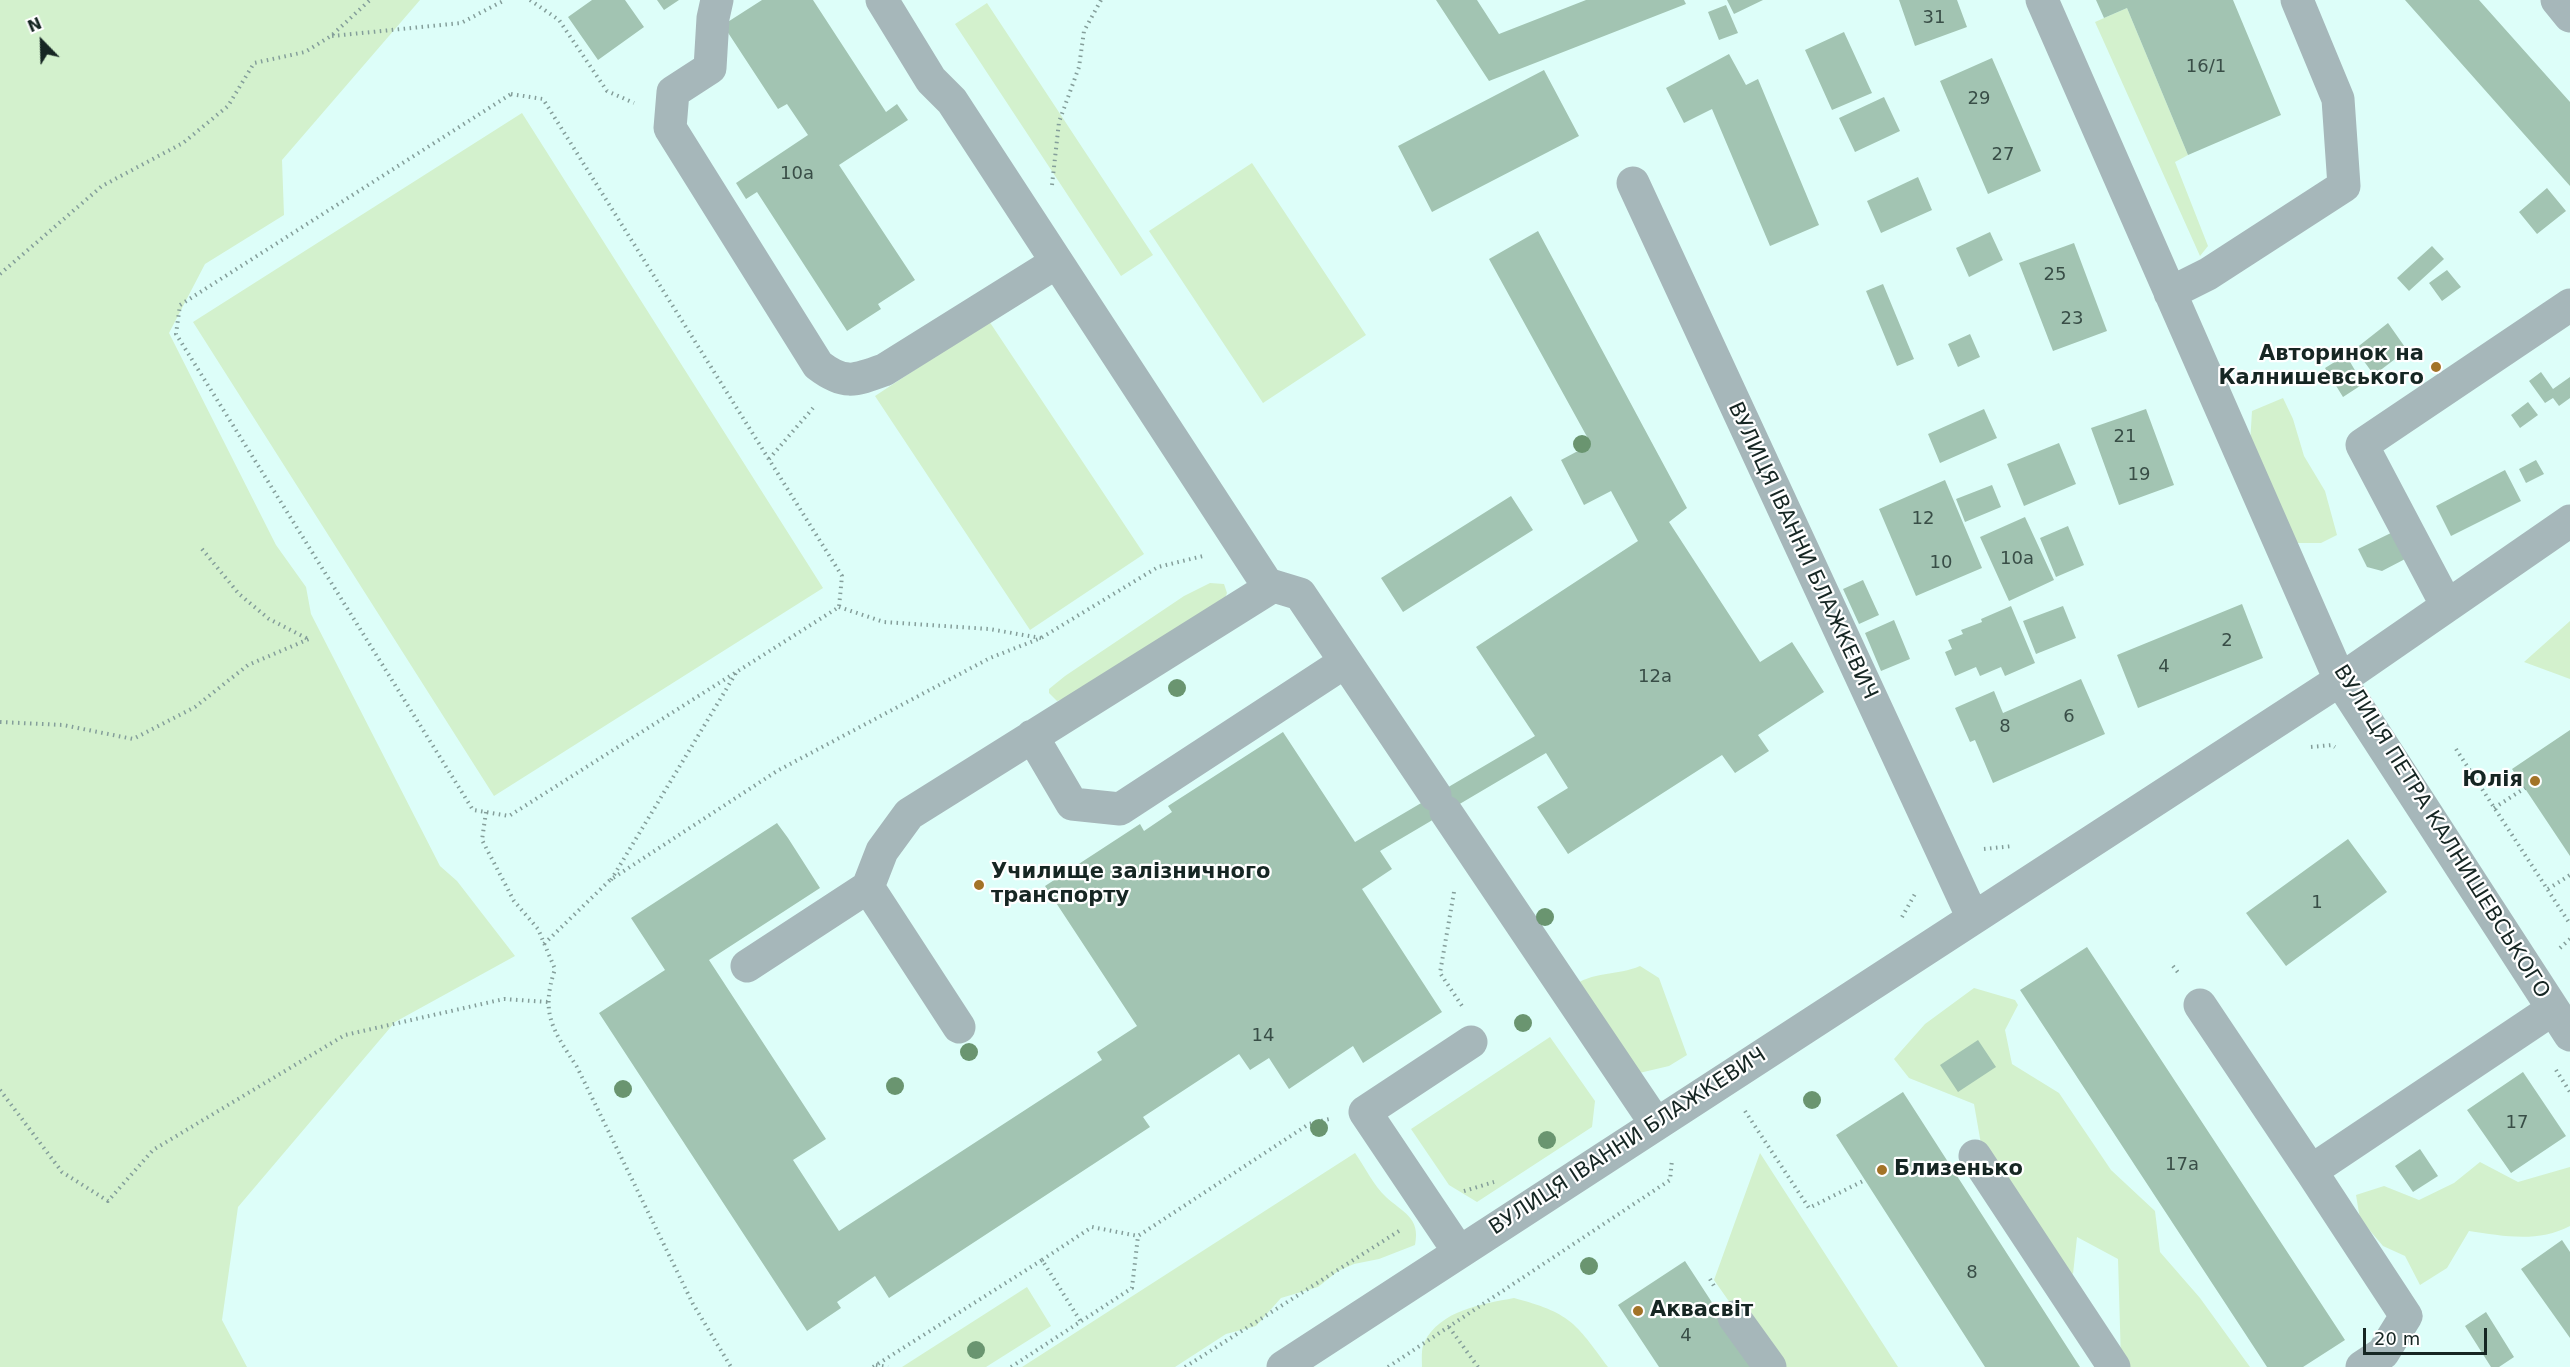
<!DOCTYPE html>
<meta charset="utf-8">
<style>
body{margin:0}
#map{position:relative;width:2570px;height:1367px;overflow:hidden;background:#ddfef9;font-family:"DejaVu Sans",sans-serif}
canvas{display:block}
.north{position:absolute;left:12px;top:12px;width:60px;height:60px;-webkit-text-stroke:4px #fff;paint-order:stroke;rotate:337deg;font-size:16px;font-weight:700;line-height:24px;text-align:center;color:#162623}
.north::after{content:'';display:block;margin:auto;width:21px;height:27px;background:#162623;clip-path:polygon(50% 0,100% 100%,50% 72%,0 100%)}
.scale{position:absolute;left:2363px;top:1328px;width:124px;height:27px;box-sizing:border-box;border:3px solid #162623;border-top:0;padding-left:8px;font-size:18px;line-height:21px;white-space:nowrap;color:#162623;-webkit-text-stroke:4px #fff;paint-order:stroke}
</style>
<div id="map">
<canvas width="2570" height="1367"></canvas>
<div class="north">N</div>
<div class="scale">20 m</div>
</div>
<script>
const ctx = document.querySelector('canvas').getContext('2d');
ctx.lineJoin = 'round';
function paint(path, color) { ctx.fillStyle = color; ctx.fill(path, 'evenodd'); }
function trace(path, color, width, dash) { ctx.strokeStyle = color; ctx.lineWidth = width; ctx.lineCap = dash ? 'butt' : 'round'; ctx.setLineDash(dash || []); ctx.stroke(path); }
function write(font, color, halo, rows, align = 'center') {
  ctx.font = font + ' "DejaVu Sans",sans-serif'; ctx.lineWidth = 4.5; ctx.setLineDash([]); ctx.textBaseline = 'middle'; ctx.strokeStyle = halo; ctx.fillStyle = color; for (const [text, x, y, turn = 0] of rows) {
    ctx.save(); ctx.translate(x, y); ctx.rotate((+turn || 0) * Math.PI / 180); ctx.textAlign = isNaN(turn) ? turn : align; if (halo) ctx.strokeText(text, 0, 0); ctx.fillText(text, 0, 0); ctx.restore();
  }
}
const green = new Path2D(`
 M0 0H420L282 160 284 215 205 264 169 333 276 545 306 587 311 614 440 866 457 881 515 956 395 1022 238 1207 222 1320 247 1367H0Z
 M987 3 1153 255 1121 276 955 24Z
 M2127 8 2188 155 2175 162 2208 246 2200 256 2095 22Z
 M522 113 823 588 494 796 193 322Z
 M1252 163 1366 335 1263 403 1149 231Z
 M989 321 1144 554 1030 630 875 396Z
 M2283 398 2293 419 2304 456 2325 491 2337 535 2321 543H2293L2250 444 2252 411Z
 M1210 583 1224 584 1227 593 1223 603 1076 694 1057 701 1049 693V689L1065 676 1184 596Z
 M2570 621V679L2524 662Z
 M1640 966 1659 978 1687 1055 1669 1066 1635 1074 1572 987C1591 971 1618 976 1640 966Z
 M1974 988 2015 1000 2018 1005 2005 1030 2012 1064 2059 1093 2111 1170 2155 1211 2160 1252 2200 1298 2250 1367H2128L2121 1361 2118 1259 2077 1237 2073 1274 2046 1257 1981 1144 1974 1104 1909 1078 1894 1059 1925 1024Z
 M1550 1037 1595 1101 1592 1127 1477 1202 1449 1185 1411 1129Z
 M1355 1153C1365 1167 1374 1186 1386 1197 1402 1212 1421 1217 1415 1245L1379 1259 1354 1264 1338 1271 1318 1287 1281 1298 1256 1326 1226 1334 1175 1367H1022Z
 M1760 1153 1898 1367H1775L1714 1280Z
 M2480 1162 2518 1182 2570 1167V1226C2538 1243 2503 1236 2469 1231L2447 1268 2420 1285 2405 1256 2383 1246 2360 1219 2356 1195 2384 1186 2419 1200 2454 1183Z
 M1027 1287 1051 1326 986 1367H902Z
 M1514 1298C1570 1313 1575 1322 1608 1367H1422C1422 1360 1421 1349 1424 1343 1440 1310 1482 1304 1514 1298Z`);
const building = new Path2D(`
 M592 0H625L644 27 598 60 568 17Z
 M657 0H679L664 10Z
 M762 0H813L886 112 897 104 908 120 839 165 915 280 878 304 881 309 847 331 757 192 746 199 736 183 808 135 787 104 778 109 723 25Z
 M1436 0H1477L1499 34 1586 0H1684L1686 4 1489 81Z
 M1727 0H1763L1734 14Z
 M1899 0H1957L1967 27 1915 46Z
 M2096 0H2233L2281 115 2188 155 2127 8 2104 18Z
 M2405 0H2479L2570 102V186Z
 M1726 5 1738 33 1719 40 1708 12Z
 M1844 32 1872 93 1832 110 1805 50Z
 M1729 54 1746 85 1758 79 1819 225 1770 246 1712 109 1684 123 1666 88Z
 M1992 58 2041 171 1988 194 1940 81Z
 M1544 70 1579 136 1432 212 1398 146Z
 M1884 97 1900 131 1855 152 1839 118Z
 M1918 177 1932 210 1881 233 1867 201Z
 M2547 188 2566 211 2537 234 2519 212Z
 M1538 231 1687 508 1669 522 1760 662 1792 642 1824 692 1758 735 1769 751 1735 773 1722 755 1568 854 1537 807 1568 788 1546 753 1380 851 1392 869 1362 889 1442 1012 1363 1063 1353 1046 1289 1089 1269 1058 1250 1070 1239 1054 1143 1117 1150 1127 889 1298 875 1276 837 1302 841 1308 807 1331 599 1013 665 970 631 918 777 823 788 838 820 888 709 960 826 1139 793 1160 839 1231 1102 1060 1097 1052 1137 1026 1045 886 1140 824 1144 831 1172 812 1168 806 1283 732 1355 842 1535 736 1476 647 1638 541 1611 491 1584 505 1561 460 1591 444 1489 259Z
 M1990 232 2003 260 1969 277 1956 248Z
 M2074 243 2107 331 2053 351 2019 263Z
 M2432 246 2444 259 2409 291 2397 278Z
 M2447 270 2461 287 2442 301 2429 283Z
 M1883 284 1914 359 1897 366 1866 291Z
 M2388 323 2407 350 2374 375 2355 349Z
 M1970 334 1980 357 1958 367 1948 344Z
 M2346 355 2363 384 2343 397 2325 368Z
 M2541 372 2553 389 2570 377V398L2559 406 2553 398 2545 403 2529 381Z
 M2528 402 2538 415 2520 428 2511 415Z
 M1984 409 1997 438 1940 463 1928 434Z
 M2146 409 2174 485 2119 505 2091 428Z
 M2059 443 2076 484 2024 506 2007 464Z
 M2536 460 2544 474 2526 483 2519 469Z
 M2505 470 2521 501 2451 536 2436 506Z
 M1945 480 1982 568 1916 596 1879 509Z
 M1992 485 2001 507 1965 522 1956 499Z
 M1511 496 1533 530 1403 612 1381 578Z
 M2025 517 2054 580 2009 601 1980 537Z
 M2068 526 2084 565 2056 577 2040 538Z
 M2393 532 2407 558 2382 571 2367 567 2358 549Z
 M1863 580 1879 615 1859 624 1843 589Z
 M2242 604 2263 658 2138 708 2117 655Z
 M2011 606 2035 663 2005 676 2001 667 1980 676 1976 667 1955 676 1945 652 1952 649 1948 640 1963 634 1961 630 1982 622 1981 619Z
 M2063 606 2076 638 2036 654 2023 621Z
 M1894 620 1910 659 1881 671 1865 633Z
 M2081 679 2105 734 1993 783 1975 740 1970 742 1955 708 1994 691 2003 713Z
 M2570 730V856L2512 769Z
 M2348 839 2387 892 2286 966 2246 913Z
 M2087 947 2345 1340 2303 1367H2267L2020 990Z
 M1978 1040 1996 1067 1958 1092 1940 1065Z
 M2523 1072 2566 1136 2511 1173 2467 1110Z
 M1903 1092 2080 1367H1985L1836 1135Z
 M2420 1149 2438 1176 2413 1192 2395 1166Z
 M2562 1240 2570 1252V1338L2521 1269Z
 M1685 1261 1754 1367H1659L1618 1305Z
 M2486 1312 2514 1357 2499 1367H2491L2465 1326Z`);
const path = new Path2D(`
 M530 0 559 20 607 91 634 103
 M332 36 461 23 505 0
 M511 94 543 99 842 576 839 607 509 816 473 810 176 334 180 305Z
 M1052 185 1059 122 1079 67 1084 31 1101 0
 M0 274 102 186 183 143 228 106 254 63 305 52 331 36 370 0
 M769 459 813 408
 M202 549 239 594 269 619 308 639
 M839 607 884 622 989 629 1041 638
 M0 722 63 725 133 739 195 707 248 665 309 639
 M2311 747 2332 745 2335 747
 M2456 749 2570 924
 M2494 808 2525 788
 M486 812 482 840 514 901 538 929 555 969C540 1014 553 1030 577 1067L693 1304 731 1367
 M1984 849 2013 846
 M611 880 736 673
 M2548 889 2570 875
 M1454 892 1440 973 1462 1006
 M1902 917 1915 894
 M544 944 610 880 777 771 990 658 1041 638 1158 567 1203 556
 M2560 948 2570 939
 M2173 966 2180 975
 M2556 1070 2570 1092
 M0 1090 62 1172 108 1201 153 1150 345 1035 504 999 548 1002
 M1745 1111 1809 1208 1865 1180
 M1464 1191 1494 1182
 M1042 1260 1092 1227 1138 1236 1309 1124 1329 1119
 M1710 1279 1714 1286
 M1449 1327 1478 1367
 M876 1365 888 1367
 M873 1367 1042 1260 1081 1322
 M1011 1367 1132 1288 1138 1236
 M1185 1367 1399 1231
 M1388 1367 1670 1180 1672 1160`);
const minor = new Path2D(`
 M717 0 713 18 710 68 673 92 670 128 818 365C844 385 854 381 884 370L1057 262
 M882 0 931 80 952 101 1267 584 1300 594 1435 795
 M2042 0 2340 680 2570 1035
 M2557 0 2570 16
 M1633 183 1973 918
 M2170 293 2208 274 2344 186 2338 99 2297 0
 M2447 606 2362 445 2570 305
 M1032 736 1072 804 1120 809 1345 662
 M1446 812 1656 1124
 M868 887 959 1027
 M747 966 868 887 882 851 909 814 1273 586
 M2200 1005 2311 1171 2553 1009
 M1975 1156 2114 1367
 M2311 1171 2406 1316 2383 1353 2362 1367
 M1459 1252 1365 1112 1471 1042
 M1734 1317 1770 1367
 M1283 1367 2340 680 2570 521`);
const trees = [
 [1582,444],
 [1177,688],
 [1545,917],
 [1523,1023],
 [969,1052],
 [895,1086],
 [623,1089],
 [1812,1100],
 [1319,1128],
 [1547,1140],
 [1589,1266],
 [976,1350]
];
const markers = [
 [2436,367,6,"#a37327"],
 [2535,781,6,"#a37327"],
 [979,885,6,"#a37327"],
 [1882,1170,6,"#a37327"],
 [1638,1311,6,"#a37327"]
];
const numberNames = [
 ["31",1934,18],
 ["16/1",2206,67],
 ["29",1979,99],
 ["27",2003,155],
 ["10а",797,174],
 ["25",2055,275],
 ["23",2072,319],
 ["21",2125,437],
 ["19",2139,475],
 ["12",1923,519],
 ["10а",2017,559],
 ["10",1941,563],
 ["2",2227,641],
 ["4",2164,667],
 ["12а",1655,677],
 ["6",2069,717],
 ["8",2005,727],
 ["1",2317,903],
 ["14",1263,1036],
 ["17",2517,1123],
 ["17а",2182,1165],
 ["8",1972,1273],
 ["4",1686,1336]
];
const poiNames = [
 ["Авторинок на",2424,355,"right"],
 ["Калнишевського",2424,379,"right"],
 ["Юлія",2523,781,"right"],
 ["Училище залізничного",991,873],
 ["транспорту",991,897],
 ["Близенько",1894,1170],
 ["Аквасвіт",1650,1311]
];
const streetNames = [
 ["ВУЛИЦЯ ІВАННИ БЛАЖКЕВИЧ",1802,551,65],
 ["ВУЛИЦЯ ПЕТРА КАЛНИШЕВСЬКОГО",2441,832,58],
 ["ВУЛИЦЯ ІВАННИ БЛАЖКЕВИЧ",1628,1142,-33]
];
paint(green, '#d3f1cd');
paint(building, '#a2c4b2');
trace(path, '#849e9a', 4, [1.5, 4.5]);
trace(minor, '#a6b7ba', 33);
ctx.fillStyle = '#6a9570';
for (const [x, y] of trees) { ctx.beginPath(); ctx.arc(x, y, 9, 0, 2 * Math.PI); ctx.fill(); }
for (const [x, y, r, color] of markers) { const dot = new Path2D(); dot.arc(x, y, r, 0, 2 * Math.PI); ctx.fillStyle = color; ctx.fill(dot); trace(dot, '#fff', 2); }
write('18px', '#394e47', null, numberNames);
write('bold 21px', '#162623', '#fff', poiNames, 'left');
write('21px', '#162623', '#fff', streetNames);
</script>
